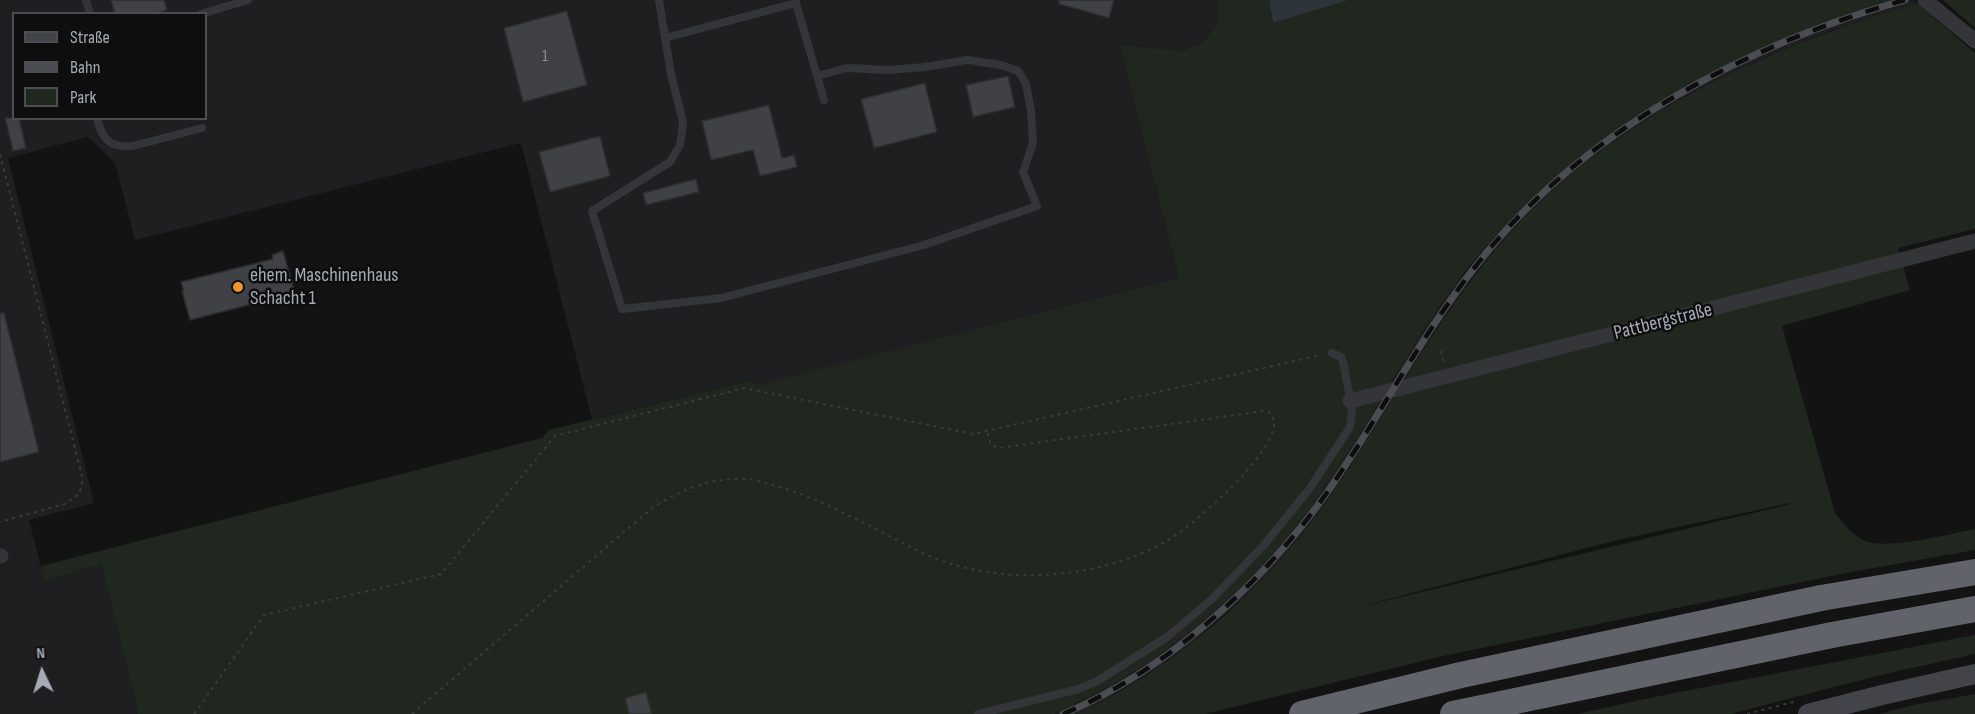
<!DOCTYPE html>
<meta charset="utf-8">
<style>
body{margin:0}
#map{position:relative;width:1975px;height:714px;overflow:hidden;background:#131314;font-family:"Sofia Sans Condensed",sans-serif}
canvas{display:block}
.legend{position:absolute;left:12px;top:12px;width:195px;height:108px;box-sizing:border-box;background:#0e0e0f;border:2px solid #4a4d51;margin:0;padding:8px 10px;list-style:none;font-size:18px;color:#a4abb5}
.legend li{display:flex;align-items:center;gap:12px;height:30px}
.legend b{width:30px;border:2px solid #4a4d51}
.north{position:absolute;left:12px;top:642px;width:60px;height:60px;-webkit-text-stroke:4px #0e0e0f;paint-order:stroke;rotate:356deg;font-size:16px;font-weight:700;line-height:24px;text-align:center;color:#a4abb5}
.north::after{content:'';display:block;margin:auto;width:21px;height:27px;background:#a4abb5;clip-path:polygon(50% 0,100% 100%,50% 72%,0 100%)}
</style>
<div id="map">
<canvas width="1975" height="714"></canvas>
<ul class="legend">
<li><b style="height:8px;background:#424449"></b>Straße</li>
<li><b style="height:8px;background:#4b4d52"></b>Bahn</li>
<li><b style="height:16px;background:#1f271f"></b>Park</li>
</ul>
<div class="north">N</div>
</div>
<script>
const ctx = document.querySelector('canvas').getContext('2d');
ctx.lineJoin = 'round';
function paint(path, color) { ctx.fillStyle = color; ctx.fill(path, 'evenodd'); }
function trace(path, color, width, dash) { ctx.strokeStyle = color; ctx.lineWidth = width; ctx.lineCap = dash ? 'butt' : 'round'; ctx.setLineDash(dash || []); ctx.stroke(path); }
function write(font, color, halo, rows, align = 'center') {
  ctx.font = font + ' "Sofia Sans Condensed",sans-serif'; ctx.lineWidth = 5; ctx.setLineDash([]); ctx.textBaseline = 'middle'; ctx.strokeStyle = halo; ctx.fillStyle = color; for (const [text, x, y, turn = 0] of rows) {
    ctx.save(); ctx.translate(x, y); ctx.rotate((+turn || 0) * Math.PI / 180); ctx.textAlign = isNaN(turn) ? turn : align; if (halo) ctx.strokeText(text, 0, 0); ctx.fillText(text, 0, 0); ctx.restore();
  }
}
const built = new Path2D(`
 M0 0H1217L1219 6 1217 24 1202 43 1182 51 1120 45 1179 278 758 384 746 381 592 419 521 143 135 240 115 163 88 137 8 158 94 503 29 520 45 582 101 564 138 714H0ZM14 14H206V118H14Z
 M1890 0H1912L1917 3 1830 31 1752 63 1656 115 1617 140 1576 171 1504 239 1471 279 1433 333 1327 502 1296 542 1256 587 1188 646 1154 670 1095 705 1076 714H1054L1087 699 1130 675 1176 643 1207 618 1260 568 1299 522 1319 495 1391 383 1411 349 1449 292 1507 223 1547 183 1592 146 1629 121 1701 78 1733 61 1794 34Z`);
const green = new Path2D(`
 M1217 0H1269L1273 23 1349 0H1890C1727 52 1584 128 1474 261 1442 299 1416 341 1391 383 1369 420 1345 457 1321 493 1273 564 1202 630 1129 675 1105 690 1079 702 1054 714H138L101 564 45 582 41 566 542 438 549 430 746 381 758 384 1179 278 1120 45 1182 51 1202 43 1217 24 1219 6Z
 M1943 0H1975V28Z
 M1917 3 1975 53V229L1898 248 1910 290 1782 326 1835 513C1844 524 1852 535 1865 541 1889 550 1949 534 1975 529V550L1851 572 1443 656 1205 714H1076C1176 667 1261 593 1325 504 1337 487 1348 469 1359 451 1405 380 1447 305 1503 241 1610 118 1764 49 1917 3ZM1790 503 1791 504 1346 610 1622 539Z
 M1975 635V654L1889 673 1730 714H1577L1649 698Z
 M1975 694V714H1879L1913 705Z`);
const water = new Path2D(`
 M1269 0H1349L1273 23Z`);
const building = new Path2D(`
 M111 0H164L167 10 155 14H115Z
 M1059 0H1114L1109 18 1059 4Z
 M567 11 587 85 523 102 504 28Z
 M1008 76 1015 107 973 117 966 85Z
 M925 83 937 132 874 148 861 99Z
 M769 105 782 158 794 155 797 167 760 176 753 150 711 160 702 121Z
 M5 118H19L26 148 13 151Z
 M600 136 610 176 550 192 539 152Z
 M696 179 699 192 646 205 643 193Z
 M283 251 295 293 190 320 182 291H184L181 282 273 259 272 255Z
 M0 313H4L39 452 0 462Z
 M646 692 652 714H629L625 698Z`);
const path = new Path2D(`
 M0 154 83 480 79 494 65 504 0 522
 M1441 351 1444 363
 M194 714 264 615 441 574 555 436 744 388 973 434 1321 355
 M412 714 645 514C673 492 709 477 746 479 753 479 761 482 768 484 814 495 855 519 897 540 909 546 921 553 934 558 1004 586 1097 579 1163 543 1188 529 1209 508 1230 489 1242 478 1273 442 1274 426 1275 422 1272 417 1271 413L1264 411 999 448 991 445 987 431
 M1747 714 1797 701`);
const service = new Path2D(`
 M86 0 90 14
 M659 0 671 74 683 122 680 145 670 162 592 211 622 309 721 298 924 245 1037 206 1023 172 1033 143 1031 111 1026 84 1018 71 1001 65 967 60 925 67 887 70 847 68 817 76
 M795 0 824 100
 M201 14 248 0
 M665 38 796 3
 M97 118C102 140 110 148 133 146L202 128
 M978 714 1079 689 1099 680 1167 637 1212 599 1264 545 1310 488 1350 427 1352 409 1343 362 1341 357 1332 353`);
const minor = new Path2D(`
 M1925 0 1975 41
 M1350 401 1975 241
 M0 556H1`);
const secondary = new Path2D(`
 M1808 714 1882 695 1975 674`);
const motorway = new Path2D(`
 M1302 714 1461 675 1821 598 1975 572
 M1453 714 1832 635 1975 609`);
const rail = new Path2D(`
 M1063 714C1166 671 1262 584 1326 494 1382 414 1425 327 1487 252 1590 127 1751 43 1905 0`);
const markers = [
 [238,287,6,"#f2952c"]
];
const numberNames = [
 ["1",545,57]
];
const poiNames = [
 ["ehem. Maschinenhaus",250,276],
 ["Schacht 1",250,299]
];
const streetNames = [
 ["Pattbergstraße",1663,322,-14]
];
paint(built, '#1f1f21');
paint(green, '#1f271f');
paint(water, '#2b353a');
paint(building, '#3f4144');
trace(building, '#2d2d30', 1.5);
trace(path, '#3a3c40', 2, [3, 4.5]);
trace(service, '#343539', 8);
trace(minor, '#343539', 15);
trace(secondary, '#424449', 20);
trace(motorway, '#60646a', 26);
trace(rail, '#4b4d52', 7);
trace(rail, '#0e0e0f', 4.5, [14]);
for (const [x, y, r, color] of markers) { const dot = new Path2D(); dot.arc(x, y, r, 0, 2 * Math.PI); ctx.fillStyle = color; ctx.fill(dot); trace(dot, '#0e0e0f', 2); }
write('16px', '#8b9099', null, numberNames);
write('20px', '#a4abb5', '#0e0e0f', poiNames, 'left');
write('20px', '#a4abb5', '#0e0e0f', streetNames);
</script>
